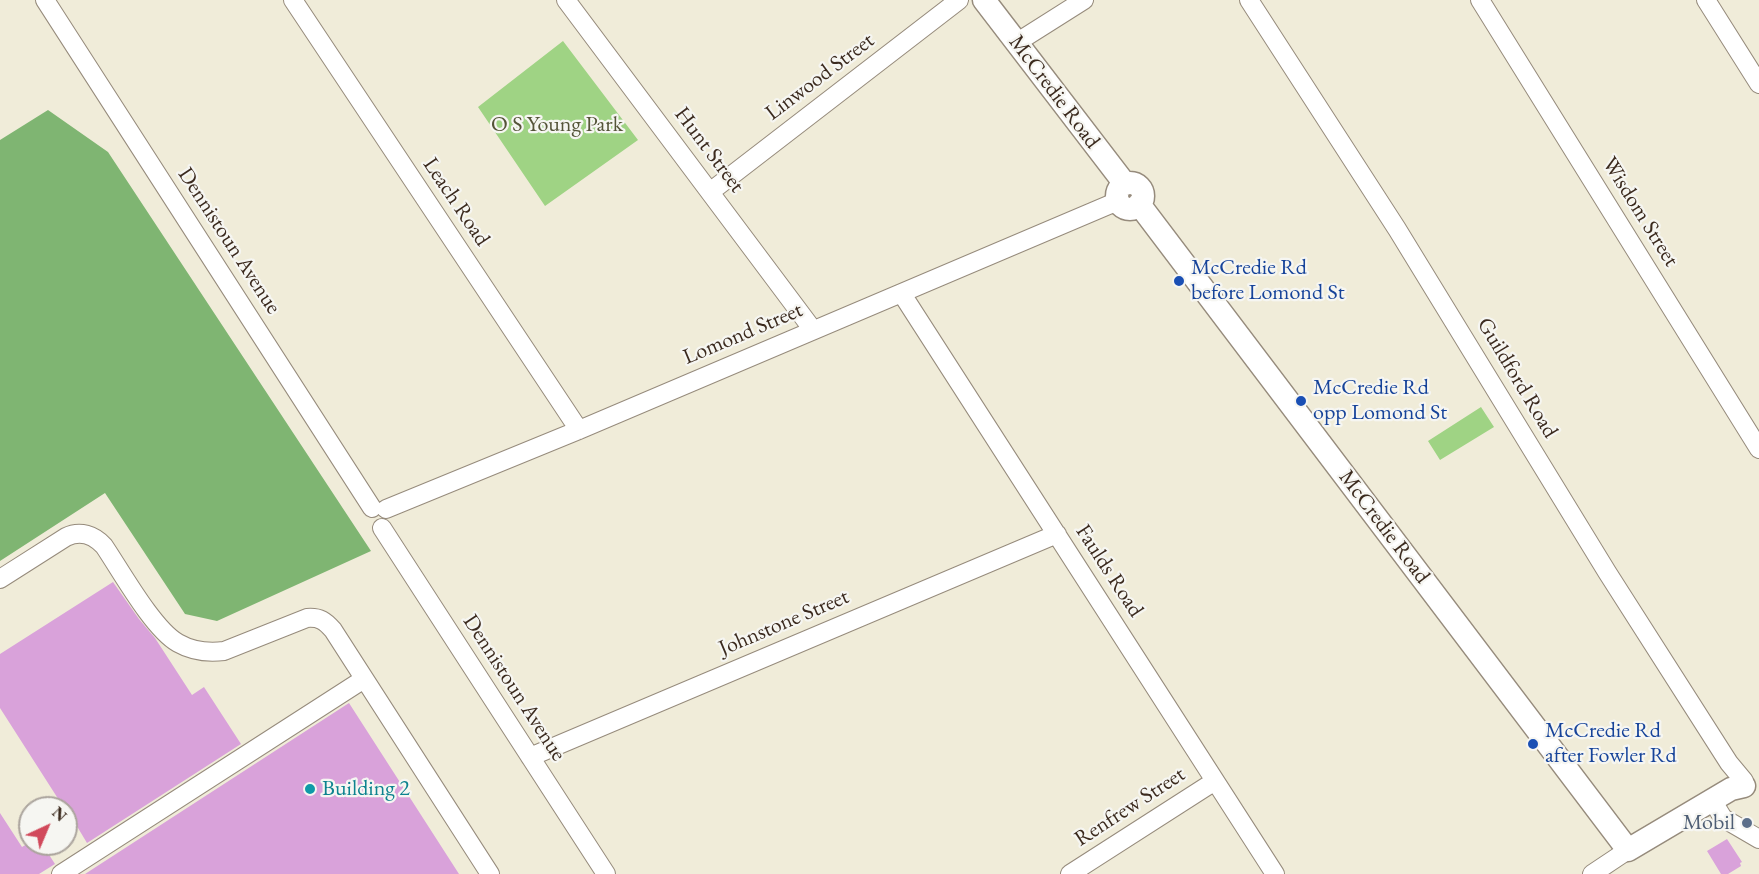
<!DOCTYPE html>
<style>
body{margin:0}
#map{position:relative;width:1759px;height:874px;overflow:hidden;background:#f0ecd9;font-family:"EB Garamond",serif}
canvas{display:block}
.north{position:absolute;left:18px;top:796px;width:60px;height:60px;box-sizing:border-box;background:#f6f6f2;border:2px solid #aba49d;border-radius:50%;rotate:44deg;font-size:16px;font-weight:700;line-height:24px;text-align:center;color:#3b2a1e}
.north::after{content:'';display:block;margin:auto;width:21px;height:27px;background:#d1495b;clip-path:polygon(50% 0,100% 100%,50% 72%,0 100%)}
</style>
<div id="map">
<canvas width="1759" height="874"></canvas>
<div class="north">N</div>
</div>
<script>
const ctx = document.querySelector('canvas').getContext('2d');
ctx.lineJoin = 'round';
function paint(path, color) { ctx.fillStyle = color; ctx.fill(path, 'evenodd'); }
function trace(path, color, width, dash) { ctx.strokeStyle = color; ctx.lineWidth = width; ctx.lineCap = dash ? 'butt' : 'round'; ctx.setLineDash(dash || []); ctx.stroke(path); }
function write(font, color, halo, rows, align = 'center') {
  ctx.font = font + ' "EB Garamond",serif'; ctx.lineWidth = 4.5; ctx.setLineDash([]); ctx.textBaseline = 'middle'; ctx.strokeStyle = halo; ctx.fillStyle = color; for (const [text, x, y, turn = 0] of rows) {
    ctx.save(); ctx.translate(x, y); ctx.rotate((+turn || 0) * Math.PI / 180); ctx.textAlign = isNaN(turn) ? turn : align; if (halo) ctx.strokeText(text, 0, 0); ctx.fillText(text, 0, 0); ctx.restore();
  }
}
const green = new Path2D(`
 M563 41 638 140 545 206 478 107Z
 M1481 407 1494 427 1440 460 1428 441Z`);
const forest = new Path2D(`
 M48 110 108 152 371 551 217 621 185 614 105 493 0 561V140Z`);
const building = new Path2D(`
 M113 582 139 619 155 638 192 695 204 687 241 744 87 843 66 808H64L0 708V654Z
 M349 703 459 874H85Z
 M0 813 22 847 27 844H42L55 864 39 874H0Z
 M1727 839 1742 862 1740 863 1741 866 1728 874H1721L1707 851Z`);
const minor = new Path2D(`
 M45 0 372 508
 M293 0 579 430
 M566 0 813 330
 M1249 0 1397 229 1607 572 1729 763 1744 781
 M1480 0 1759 449
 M1706 0 1759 84
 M1016 43 1084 0
 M710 192 959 0
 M902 294 1275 874
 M386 509 579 430 1118 201
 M382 528 606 874
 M0 579 66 537C80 530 94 535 104 546 121 571 153 629 178 643 192 651 208 653 224 651L307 618C320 617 325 621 333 630L490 874
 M530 757 1057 534
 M1712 800 1723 818 1759 839
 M61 874 364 679
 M1070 874 1215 781
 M1592 874 1628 850`);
const major = new Path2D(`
 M984 0 1125 184
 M1117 196a13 13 0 1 1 26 0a13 13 0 1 1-26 0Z
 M1139 204 1628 850 1731 789 1744 786`);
const markers = [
 [1179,281,6,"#1a4fb4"],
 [1301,401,6,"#1a4fb4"],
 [1533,744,6,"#1a4fb4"],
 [310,789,6,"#0f9aa8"],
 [1747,823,6,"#5c6f8a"]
];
const streetNames = [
 ["Linwood Street",820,77,-37],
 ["McCredie Road",1054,92,53],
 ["Hunt Street",709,150,53],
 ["Leach Road",456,202,56],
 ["Wisdom Street",1640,212,58],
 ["Dennistoun Avenue",229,241,57],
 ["Lomond Street",743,334,-23],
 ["Guildford Road",1517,378,59],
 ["McCredie Road",1384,527,53],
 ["Faulds Road",1109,571,57],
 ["Johnstone Street",784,623,-23],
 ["Dennistoun Avenue",514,688,57],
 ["Renfrew Street",1130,807,-33]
];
const parkNames = [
 ["O S Young Park",557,125]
];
const transitNames = [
 ["McCredie Rd",1191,268],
 ["before Lomond St",1191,293],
 ["McCredie Rd",1313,388],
 ["opp Lomond St",1313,413],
 ["McCredie Rd",1545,731],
 ["after Fowler Rd",1545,756]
];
const cultureNames = [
 ["Building 2",322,789]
];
const serviceNames = [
 ["Mobil",1735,823]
];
paint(green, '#9fd384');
paint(forest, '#7fb572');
paint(building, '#d9a2da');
trace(minor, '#968b7c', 20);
trace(major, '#968b7c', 25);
trace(minor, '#fff', 18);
trace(major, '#fff', 22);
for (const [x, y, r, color] of markers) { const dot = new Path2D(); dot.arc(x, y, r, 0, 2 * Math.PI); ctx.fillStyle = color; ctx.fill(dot); trace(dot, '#f6f6f2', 2); }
write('22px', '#3b2a1e', '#f6f6f2', streetNames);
write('22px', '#545438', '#f6f6f2', parkNames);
write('22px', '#164399', '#f6f6f2', transitNames, 'left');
write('22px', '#0d838f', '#f6f6f2', cultureNames, 'left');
write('22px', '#4e5e75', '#f6f6f2', serviceNames, 'right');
</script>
